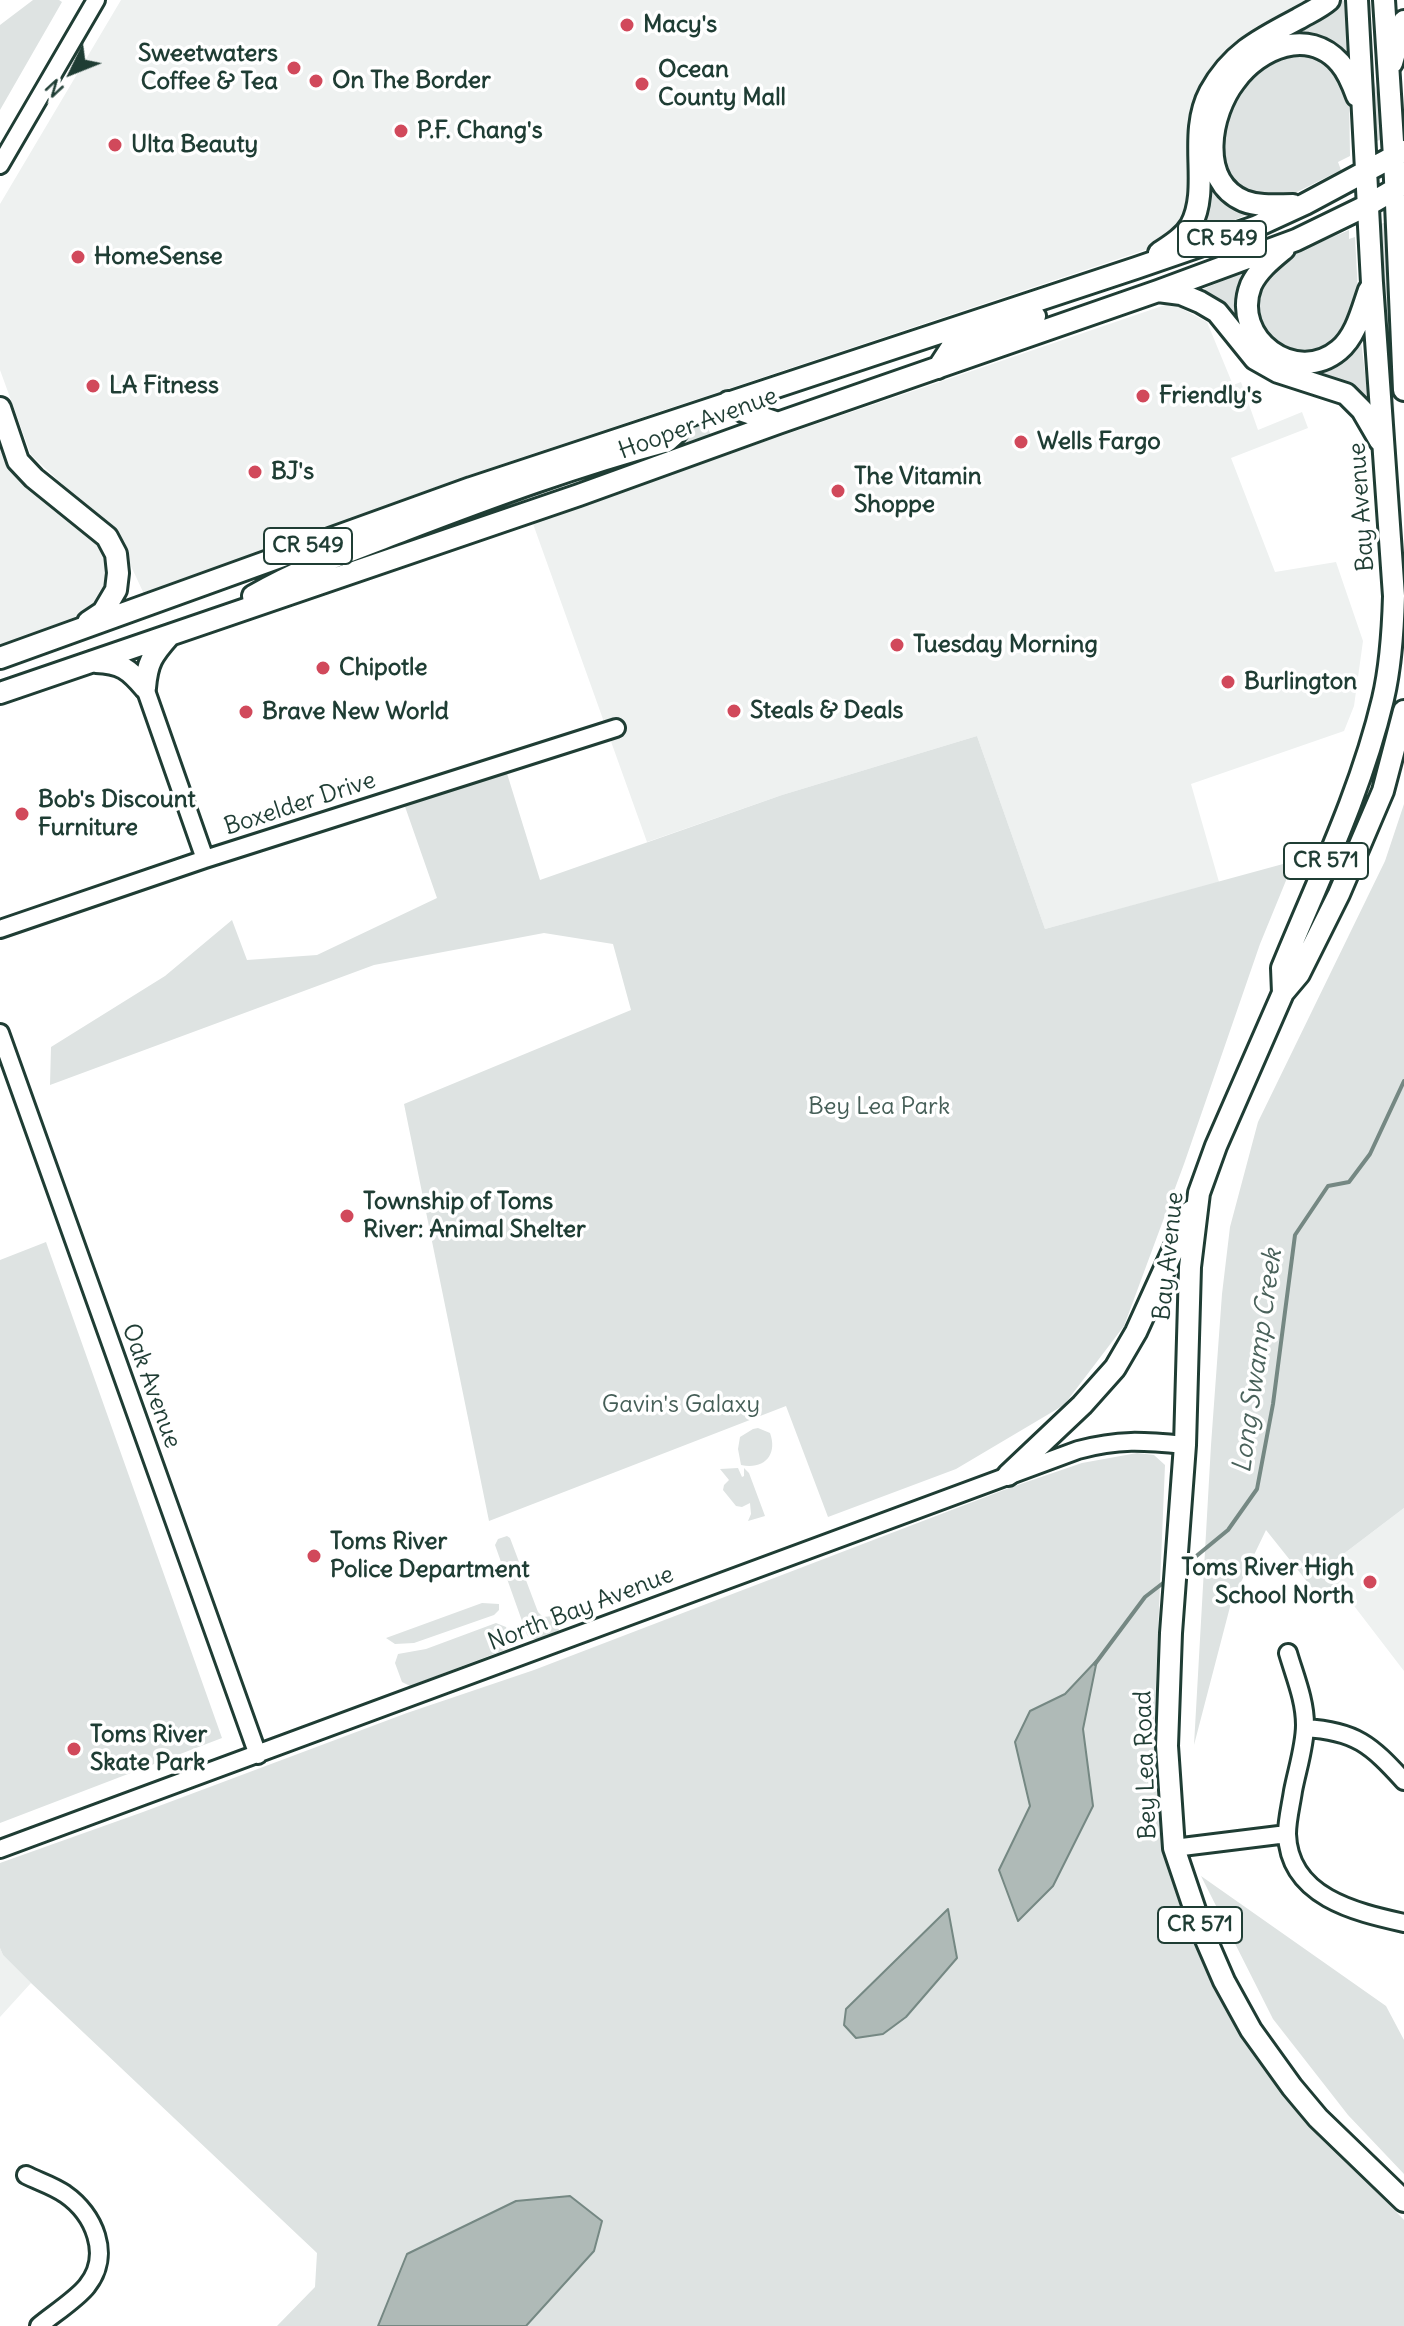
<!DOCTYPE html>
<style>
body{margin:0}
#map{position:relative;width:1404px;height:2326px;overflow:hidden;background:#fff;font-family:Delius,sans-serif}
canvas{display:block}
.north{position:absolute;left:32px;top:32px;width:80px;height:80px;-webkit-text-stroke:6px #fff;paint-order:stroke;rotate:227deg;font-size:22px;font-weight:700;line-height:32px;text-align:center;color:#1f3d34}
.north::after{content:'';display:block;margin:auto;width:28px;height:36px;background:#1f3d34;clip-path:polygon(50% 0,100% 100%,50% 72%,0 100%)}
</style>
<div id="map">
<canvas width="1404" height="2326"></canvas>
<div class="north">N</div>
</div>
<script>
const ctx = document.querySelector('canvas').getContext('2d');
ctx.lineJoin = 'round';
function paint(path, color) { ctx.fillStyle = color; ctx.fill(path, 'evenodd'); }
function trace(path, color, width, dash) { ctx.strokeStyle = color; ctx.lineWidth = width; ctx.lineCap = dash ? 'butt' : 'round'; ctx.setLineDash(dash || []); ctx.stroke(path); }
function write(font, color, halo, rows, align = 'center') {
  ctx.font = font + ' Delius,sans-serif'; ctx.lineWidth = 7; ctx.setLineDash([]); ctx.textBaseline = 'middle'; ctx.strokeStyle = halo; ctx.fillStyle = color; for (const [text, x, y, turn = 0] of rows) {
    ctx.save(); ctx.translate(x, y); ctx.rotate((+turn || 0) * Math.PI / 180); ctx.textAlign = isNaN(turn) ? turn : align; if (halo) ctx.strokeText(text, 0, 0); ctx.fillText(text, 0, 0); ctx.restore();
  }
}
const built = new Path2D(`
 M121 0H1318L1190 213 1169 242 469 475 144 594 116 534 31 455 0 370V204Z
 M1171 303 1207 322 1233 385 1241 382 1258 430 1302 412 1308 428 1231 458 1275 572 1336 562 1363 641 1354 706 1344 731 1191 784 1219 882 1045 929 977 736 782 795 647 842 532 521Z
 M0 431 99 539 111 557V584L90 615 0 648Z
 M1404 1508V1671L1325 1568Z
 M0 1948 3 1955 31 1983 0 2017Z`);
const green = new Path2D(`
 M33 0H59L62 2 0 110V25Z
 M1342 0 1344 1 1351 68 1278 41Z
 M1297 51 1328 61 1349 95 1350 156 1338 162 1341 170 1283 199 1248 196 1226 176 1220 136 1237 91 1264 64Z
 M1369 73H1371C1379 95 1382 114 1383 138L1374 143Z
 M1205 164 1248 214 1187 241Z
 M1386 222 1398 489 1396 490 1376 226Z
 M1349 230V239L1355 237 1358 292 1348 330 1326 351 1292 355 1263 336C1260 324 1254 310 1254 298 1255 265 1322 242 1349 230Z
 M1254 267 1247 334 1201 290Z
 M1360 341H1361L1370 413 1298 369 1352 349Z
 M705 419 711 436 676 448 675 445 685 435 689 426Z
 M977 736 1045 929 1294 861 1260 944 1184 1164 1124 1326 1064 1405 956 1469 828 1517 786 1406 489 1521 404 1104 631 1010 613 944 544 933 374 965 50 1085 51 1047 165 976 232 920 247 960 317 955 437 898 402 798 505 767 540 880 782 795Z
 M1404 804V1508L1325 1568 1347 1596 1317 1594 1266 1530 1231 1603 1194 1745 1211 1445 1222 1294 1230 1227 1258 1122 1385 861Z
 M46 1242 222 1738 0 1823V1260Z
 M758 1428 770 1433C778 1455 764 1470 741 1465L738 1449 740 1437 753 1429Z
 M1137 1453 1154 1455 1165 1465 1154 1729 1156 1789 1168 1850 1191 1931 1215 1987 1242 2036 1283 2094 1404 2220V2326H277L315 2287 317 2253 31 1983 3 1955 0 1948V1863L143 1812 407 1713 534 1670 1009 1488 1082 1463Z
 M738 1468 742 1477 744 1476V1468L749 1473 765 1516 748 1521 751 1514 750 1503 742 1507 736 1506 723 1490 724 1485 729 1480 720 1469Z
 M507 1536 510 1538 538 1612 543 1617 553 1616 559 1630C548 1635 536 1645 527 1635L495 1545 498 1539Z
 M482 1603 499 1604V1610L494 1615 414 1643 395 1644 386 1638Z
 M496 1623 506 1627 511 1641 507 1649 410 1686 402 1682 395 1663 398 1654 426 1649Z
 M1201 1876 1386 2006 1404 2040V2174L1348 2115 1273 2019Z`);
const water = new Path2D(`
 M1097 1660 1083 1729 1093 1806 1053 1886 1018 1921 999 1870 1030 1806 1015 1742 1030 1711 1065 1694Z
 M948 1909 957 1958 906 2017 883 2034 856 2038 844 2025 846 2009Z
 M570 2196 602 2221 594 2251 526 2326H378L407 2254 516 2201Z`);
const stream = new Path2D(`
 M1183 1567 1228 1530 1257 1489 1273 1404 1295 1235 1328 1186 1349 1182 1370 1154 1404 1081
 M1095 1664 1145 1597 1167 1580`);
const minor = new Path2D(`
 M0 165 96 0
 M145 688 205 859
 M0 929 205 859 616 728
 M0 1033C84 1274 172 1514 258 1755
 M1288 1653C1295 1677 1305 1700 1305 1725 1305 1746 1297 1770 1293 1791 1291 1805 1287 1820 1287 1834 1289 1897 1355 1912 1404 1923
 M1305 1728C1356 1731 1371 1745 1404 1781
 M1174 1848 1287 1834
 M0 1849 1078 1450C1119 1439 1143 1441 1185 1445
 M26 2175C38 2181 54 2186 65 2194 94 2214 112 2255 87 2286 77 2299 52 2315 39 2326`);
const major = new Path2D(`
 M1384 0 1394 157 1404 390
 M1392 63 1404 21
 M1293 205C1277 205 1260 207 1244 201 1197 181 1210 113 1235 81 1259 48 1308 27 1340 63 1348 72 1353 85 1357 96
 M1284 249C1272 259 1258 270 1251 285 1230 339 1296 386 1339 350 1356 336 1362 310 1369 290
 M1159 253C1171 245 1184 237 1191 225 1211 187 1187 135 1210 92 1231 53 1260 39 1298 19 1308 13 1320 8 1329 0
 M1158 291 1181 294 1200 302 1217 312 1255 359 1278 372 1346 394 1362 410 1380 441
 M938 368 951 348 962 342 1035 316
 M728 402 743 411 778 423
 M0 408 18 461 34 478 107 537 116 554 118 573 116 590 103 612 88 622
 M253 596C301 568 353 550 405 530 491 497 578 465 667 441L677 432 681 419
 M0 658 471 488 1136 268 1255 227 1305 204 1404 151
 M96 662C121 663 129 669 145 688
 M145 688C147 663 152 655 169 636
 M0 693 579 495 778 423 1158 291 1296 240 1368 205 1404 184
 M1404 711 1383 791 1339 894 1299 974 1283 993 1216 1146 1199 1193 1190 1267 1185 1445 1171 1633 1167 1746 1174 1848 1201 1928 1224 1981 1251 2030 1292 2087 1318 2118 1404 2201
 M1283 993 1282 968C1318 880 1361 792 1383 699 1391 665 1393 631 1394 596L1372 283 1357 0
 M1008 1475 1082 1405 1115 1368 1136 1332 1191 1211`);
const markers = [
 [627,25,8,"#d1495b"],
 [294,68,8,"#d1495b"],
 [316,81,8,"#d1495b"],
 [642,84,8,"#d1495b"],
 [401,131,8,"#d1495b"],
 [115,145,8,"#d1495b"],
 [78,257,8,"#d1495b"],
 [93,386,8,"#d1495b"],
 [1143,396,8,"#d1495b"],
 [1021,442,8,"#d1495b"],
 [255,472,8,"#d1495b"],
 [838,491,8,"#d1495b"],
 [897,645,8,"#d1495b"],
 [323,668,8,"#d1495b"],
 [1228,682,8,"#d1495b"],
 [734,711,8,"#d1495b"],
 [246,712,8,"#d1495b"],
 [22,814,8,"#d1495b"],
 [347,1216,8,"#d1495b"],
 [314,1556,8,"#d1495b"],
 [1370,1582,8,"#d1495b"],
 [74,1749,8,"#d1495b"]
];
const shields = [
 [1222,239,88],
 [308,546,88],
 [1326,861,84],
 [1200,1925,84]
];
const shieldNames = [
 ["CR 549",1222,239],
 ["CR 549",308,546],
 ["CR 571",1326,861],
 ["CR 571",1200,1925]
];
const poiNames = [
 ["Macy's",643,25],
 ["Sweetwaters",278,54,"right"],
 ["Coffee & Tea",278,82,"right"],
 ["Ocean",658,70],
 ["County Mall",658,98],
 ["On The Border",332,81],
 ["P.F. Chang's",417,131],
 ["Ulta Beauty",131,145],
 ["HomeSense",94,257],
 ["LA Fitness",109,386],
 ["Friendly's",1159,396],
 ["Wells Fargo",1037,442],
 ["BJ's",271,472],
 ["The Vitamin",854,477],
 ["Shoppe",854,505],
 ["Tuesday Morning",913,645],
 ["Chipotle",339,668],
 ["Burlington",1244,682],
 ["Steals & Deals",750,711],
 ["Brave New World",262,712],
 ["Bob's Discount",38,800],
 ["Furniture",38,828],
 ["Township of Toms",363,1202],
 ["River: Animal Shelter",363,1230],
 ["Toms River",330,1542],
 ["Police Department",330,1570],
 ["Toms River High",1354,1568,"right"],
 ["School North",1354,1596,"right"],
 ["Toms River",90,1735],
 ["Skate Park",90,1763]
];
const streetNames = [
 ["Hooper Avenue",698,424,-20],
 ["Bay Avenue",1362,507,-94],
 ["Boxelder Drive",300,804,-18],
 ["Bay Avenue",1169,1256,-84],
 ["Oak Avenue",151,1386,70],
 ["North Bay Avenue",581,1609,-21],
 ["Bey Lea Road",1146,1765,-92]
];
const parkNames = [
 ["Bey Lea Park",879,1107],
 ["Gavin's Galaxy",681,1405]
];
const waterNames = [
 ["Long Swamp Creek",1258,1361,-82]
];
paint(built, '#eef1f0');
paint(green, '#dee3e2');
paint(water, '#afbab7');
trace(water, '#758883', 2);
trace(stream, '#758883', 4);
trace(minor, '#1f3d34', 22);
trace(major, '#1f3d34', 26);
trace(minor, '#fff', 16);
trace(major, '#fff', 20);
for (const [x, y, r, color] of markers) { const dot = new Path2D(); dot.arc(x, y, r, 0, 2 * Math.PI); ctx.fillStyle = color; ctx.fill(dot); trace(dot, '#fff', 3); }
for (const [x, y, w] of shields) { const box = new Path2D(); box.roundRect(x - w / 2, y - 18, w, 36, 6); ctx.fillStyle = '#fff'; ctx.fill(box); trace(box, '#1f3d34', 2); }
write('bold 22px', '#1f3d34', null, shieldNames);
write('bold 24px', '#1f3d34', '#fff', poiNames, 'left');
write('24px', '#1f3d34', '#fff', streetNames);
write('24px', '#455e57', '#fff', parkNames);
write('italic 26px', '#4a625b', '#fff', waterNames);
</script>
